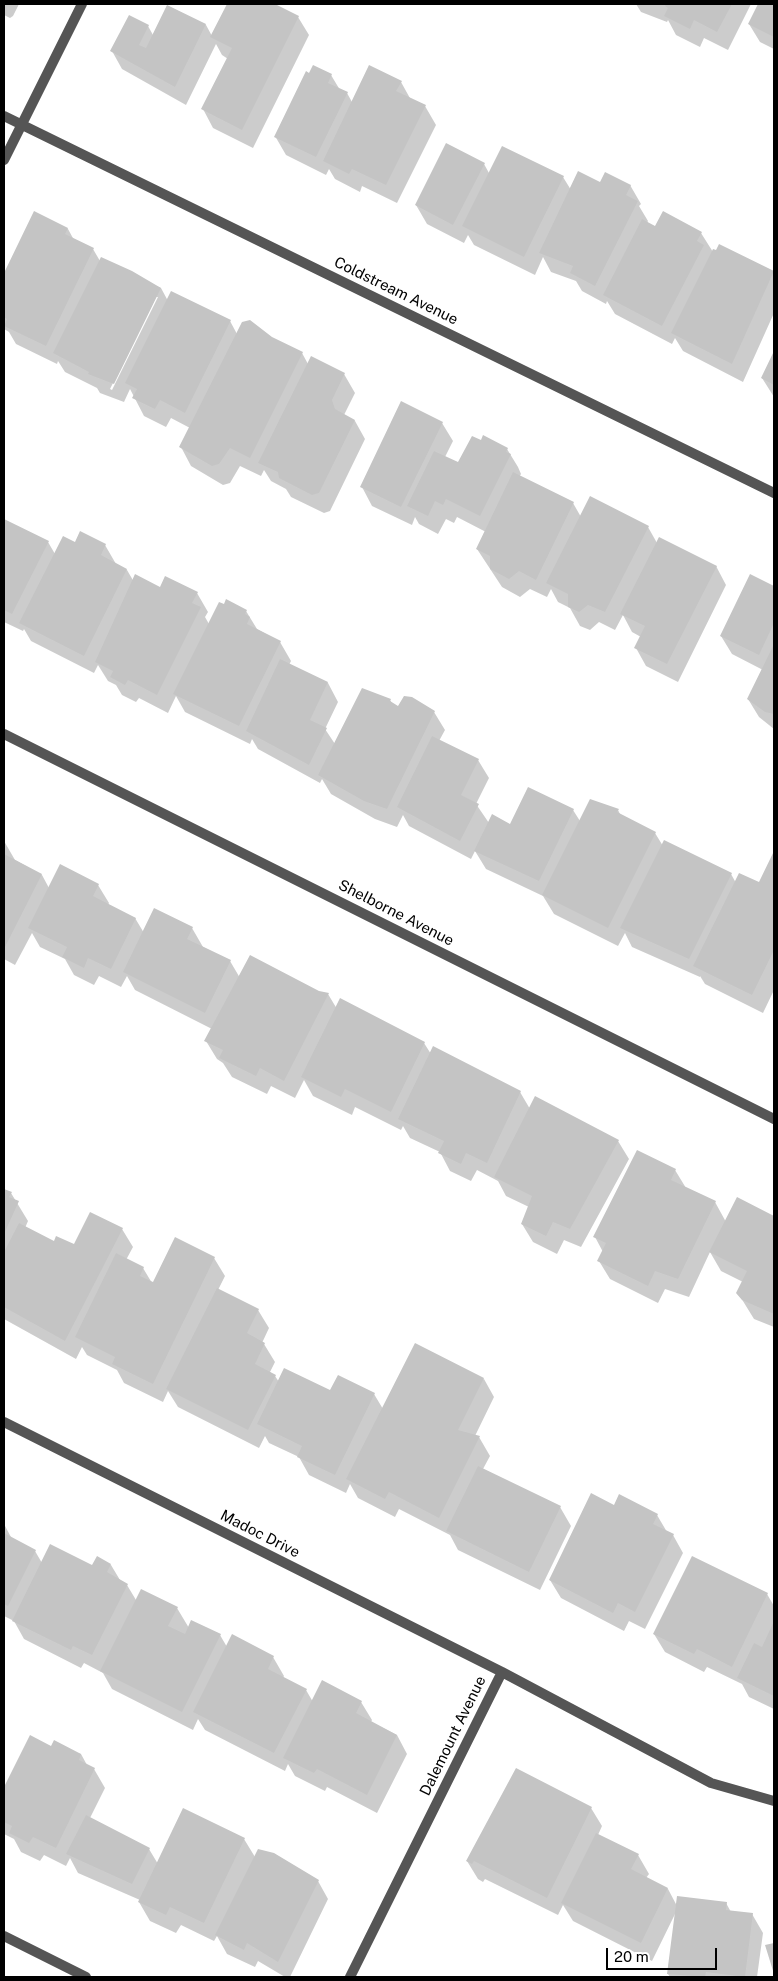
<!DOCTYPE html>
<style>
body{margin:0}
#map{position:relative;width:778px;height:1981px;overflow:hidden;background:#fff;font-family:"Public Sans",sans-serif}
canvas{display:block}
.frame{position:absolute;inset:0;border:5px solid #000;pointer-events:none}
.scale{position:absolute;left:606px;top:1948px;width:111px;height:22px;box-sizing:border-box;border:2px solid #000;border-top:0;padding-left:6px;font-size:15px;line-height:18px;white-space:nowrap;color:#000;-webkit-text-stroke:4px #fff;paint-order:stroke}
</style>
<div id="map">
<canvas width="778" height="1981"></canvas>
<div class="frame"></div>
<div class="scale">20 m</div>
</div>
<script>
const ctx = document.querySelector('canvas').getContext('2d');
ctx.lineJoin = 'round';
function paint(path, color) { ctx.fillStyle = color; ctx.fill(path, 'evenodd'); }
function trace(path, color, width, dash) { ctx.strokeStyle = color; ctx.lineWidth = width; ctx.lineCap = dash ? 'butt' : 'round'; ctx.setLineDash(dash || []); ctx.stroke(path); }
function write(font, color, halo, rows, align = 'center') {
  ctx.font = font + ' "Public Sans",sans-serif'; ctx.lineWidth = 4; ctx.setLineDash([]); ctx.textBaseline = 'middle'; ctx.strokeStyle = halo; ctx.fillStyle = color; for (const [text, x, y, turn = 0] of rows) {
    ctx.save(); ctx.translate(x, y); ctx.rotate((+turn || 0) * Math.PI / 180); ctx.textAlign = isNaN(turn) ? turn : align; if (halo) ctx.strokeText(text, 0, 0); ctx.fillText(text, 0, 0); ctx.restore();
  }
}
const shadow = new Path2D(`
 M4 4H19L13 16 10 18 4 15Z
 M228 4H273L298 17 309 35 253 148 213 128 203 109 228 59 222 55 216 44 186 105 122 69 112 51 148 26 153 35 168 6 206 25 212 36Z
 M636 4H751L728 50 704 38 700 47 676 35 668 20 667 22 641 12Z
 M759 4H774V49L760 42 749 24Z
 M331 75 340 90 347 93 352 102 401 82 411 100 425 106 436 125 397 203 362 186 360 192 335 179 329 169 326 175 286 155 275 136Z
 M484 164 489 173 563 177 571 190 600 184 630 185 641 204 639 206 648 221 647 223 656 227 701 233 713 252 717 251 720 246 774 273V313L743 382 683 351 675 338 672 344 615 314 607 301 606 304 582 291 576 281 551 272 543 257 535 275 474 245 468 235 464 243 427 224 416 205Z
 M35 213 68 229 74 240 93 249 100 261 161 288 168 301 230 321 237 334 272 338 302 353 308 364 344 374 355 393 344 415 355 421 365 439 330 511 324 513 291 497 286 489 271 481 264 470 261 476 240 466 230 483 223 485 191 466 181 447 190 428 171 418 166 427 144 416 130 389 124 402 100 393 97 388 65 372 58 361 57 364 16 344 9 332 4 329V276ZM156 297H158L112 390 110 389Z
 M774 353V397L762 378Z
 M442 423 453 441 445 457 459 463 507 449 518 467 521 474 519 477 573 503 581 517 648 527 657 543 716 566 726 585 678 682 646 666 636 648 641 637 632 632 623 615 615 630 599 622 590 630 580 626 570 608 558 602 551 589 547 597 530 589 520 597 502 587 477 549 486 532 457 517 454 523 446 519 438 534 419 524 415 517 412 525 372 506 362 487Z
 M4 520 48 542 55 554 75 544 105 545 116 564 127 570 134 582 161 588 197 593 208 612 205 617 209 624 246 611 257 629 280 642 291 661 289 665 328 683 338 702 325 729 335 744 390 700 393 705 399 708 434 712 445 730 439 741 478 760 489 778 476 804 489 823 511 825 573 810 580 821 618 810 621 816 655 833 663 846 731 874 736 883 759 884 774 856V990L763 1013 705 984 700 976V977L632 947 625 933 618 946 554 914 543 896 486 869 475 851 471 859 409 826 403 815 397 827 375 819 331 794 322 779 320 783 258 749 252 739 250 744 185 712 176 696 168 713 139 698 136 702 122 695 116 685 108 681 98 665 94 673 31 641 24 629 23 631 4 622Z
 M751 576 774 587V729L759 717 748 699 763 670 732 654 721 636Z
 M4 841 15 860 42 875 49 888 98 885 109 903 108 905 135 918 144 933 192 928 203 947 230 961 240 978 328 994 337 1009 424 1043 431 1054 520 1092 530 1109 618 1141 629 1159 581 1247 564 1240 557 1254 533 1242 522 1224 529 1207 506 1196 498 1181 477 1170 471 1181 450 1171 440 1152 410 1138 403 1126 401 1130 355 1107 352 1115 313 1096 304 1080 295 1098 271 1086 267 1094 232 1077 223 1063 217 1059 206 1041 212 1029 135 990 127 976 121 987 99 976 94 985 74 975 65 959 40 947 32 933 15 965 4 959Z
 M675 1170 686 1188 715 1202 726 1222 737 1199 774 1217V1327L754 1319 738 1293 743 1282 721 1271 710 1252 689 1297 665 1289 658 1303 610 1279 599 1261 603 1252 595 1237Z
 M4 1191 11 1193 28 1221 25 1228 54 1243 74 1246 122 1229 133 1247 126 1260 143 1268 152 1283 214 1258 225 1276 218 1290 258 1310 269 1328 262 1343 264 1344 275 1362 270 1372 275 1376 279 1382 331 1392 374 1394 383 1409 484 1379 494 1397 475 1436 479 1437 490 1456 483 1469 560 1507 571 1526 540 1590 458 1550 450 1535 399 1509 395 1517 358 1498 350 1484 346 1493 309 1475 299 1457 269 1443 265 1436 259 1448 178 1407 168 1391 163 1402 124 1383 117 1370 87 1355 82 1347 76 1359 4 1319Z
 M614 1506 657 1515 667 1532 673 1535 683 1553 645 1629 629 1621 624 1631 561 1598 550 1580Z
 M4 1524 12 1539 35 1551 42 1563 93 1567 111 1565 120 1580 127 1585 136 1600 177 1608 189 1628 220 1635 227 1647 273 1657 284 1676 283 1678 306 1690 313 1702H361L372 1720 371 1722 397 1735 407 1754 377 1813 327 1787 325 1791 295 1776 288 1764 285 1771 205 1730 198 1719 193 1730 112 1689 103 1673 84 1663 81 1668 24 1639 14 1621 4 1616Z
 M767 1594 774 1606V1709L749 1697 742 1684 707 1667 704 1672 665 1652 654 1634Z
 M30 1737 52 1747 81 1754 87 1765 94 1769 105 1788 90 1818 149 1849 158 1864 244 1839 255 1857 318 1881 328 1899 290 1977H285L258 1961 255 1967 227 1954 217 1936 214 1941 181 1925 176 1933 150 1921 139 1902 140 1900 78 1873 70 1858 66 1866 44 1855 40 1861 21 1852 14 1839 4 1834V1789Z
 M591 1808 602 1826 598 1835 638 1855 649 1874 646 1878 668 1889 677 1906 726 1903 731 1912 752 1914 763 1933 757 1977H670L668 1974 676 1912 652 1961 573 1921 563 1905 558 1915 485 1879 483 1882 478 1879 467 1861Z`);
const building = new Path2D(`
 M227 4H275L299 16 242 130 201 109 232 48 210 37Z
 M666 4H732L717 32 694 20 690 29 664 16 668 8 665 6Z
 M758 4H774V37L748 24Z
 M167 5 206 24 175 87 110 51 129 15 149 25 139 45 146 48Z
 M313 65 332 74 328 83 348 92 316 157 274 137 306 71 309 73Z
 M369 65 402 81 396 91 426 105 386 185 352 169 349 174 323 161Z
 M446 143 485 163 453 225 415 205Z
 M502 146 564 176 524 257 462 226Z
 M578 171 600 182 605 172 631 185 626 195 638 201 595 286 570 273 573 266 539 253Z
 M34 211 68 228 65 234 94 248 46 346 4 326 7 319 4 317V273Z
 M663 211 702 232 697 241 704 245 662 326 603 295 642 219 655 226Z
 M719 244 774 271 732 364 671 333 713 249 716 250Z
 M101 257 132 271 161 288 114 384 88 374 89 372 53 353Z
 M171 291 231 320 185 413 160 400 155 409 132 398 137 389 125 383Z
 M250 320 272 337 303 352 250 458 230 448 219 464 212 466 179 447 242 322Z
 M774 351V385L761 378Z
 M311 356 345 373 332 400 335 409 355 420 319 493 312 495 279 478 278 472 258 463Z
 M401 401 443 422 401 507 360 487Z
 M483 435 508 448 506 452 511 454 480 516 446 499 443 505 435 501 428 516 407 506 434 451 458 462 472 436 481 440Z
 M513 472 574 502 536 580 519 571 509 579 490 569V556L476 549Z
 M590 496 649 526 605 612 588 605 579 612 568 607V594L546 583Z
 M4 519 49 541 12 614 4 610Z
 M80 531 106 544 101 555 127 569 84 656 19 623 63 536 75 542Z
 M659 537 717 566 667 664 634 648 645 626 620 614Z
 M135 574 160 587 165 576 198 592 192 603 201 607 157 695 128 680 125 685 110 677 113 671 95 662Z
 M750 574 774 586V623L759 655 720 636Z
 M226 599 247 610 245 614 250 617 247 624 281 641 239 726 173 694 219 602 224 604Z
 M774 644V714L765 712 747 699Z
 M280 659 328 682 310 720 327 728 309 765 246 731Z
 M362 688 391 699 390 701 398 706 404 696 412 697 435 711 387 809 364 801 318 775Z
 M432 736 479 759 461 795 479 804 460 841 397 807Z
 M528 787 574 809 539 881 474 851 492 814 510 824Z
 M590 799 619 809 617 812 656 832 608 928 542 895Z
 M664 840 732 873 689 959 620 928Z
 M774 851V950L752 995 693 966 739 873 759 882Z
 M4 854 42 874 4 949Z
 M60 864 99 884 93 896 136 918 111 969 88 958 84 968 62 957 67 947 28 928Z
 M154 908 193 927 187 939 231 960 205 1013 123 972Z
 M250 955 319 991 329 993 284 1081 260 1068 256 1076 219 1058 223 1050 204 1041Z
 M340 998 425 1042 391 1112 345 1089 341 1097 301 1077Z
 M433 1046 521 1091 487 1163 466 1153 461 1164 438 1153 444 1141 398 1119Z
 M535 1096 619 1140 570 1229 553 1222 546 1236 521 1224 532 1196 494 1177Z
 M637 1150 676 1169 671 1180 716 1201 678 1279 655 1271 648 1286 597 1261 606 1243 593 1237Z
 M4 1189 12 1192 9 1197 19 1201 4 1234Z
 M737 1197 774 1216V1314L742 1300 736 1293 747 1271 709 1252Z
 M90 1212 123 1228 65 1341 4 1307V1252L19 1223 54 1241 56 1236 74 1244Z
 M175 1237 215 1257 153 1384 112 1364 115 1357 75 1337 116 1253 144 1267 140 1276 153 1282Z
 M217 1288 259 1309 247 1333 265 1343 255 1364 276 1375 248 1430 166 1389Z
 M415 1343 484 1378 458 1430 480 1436 439 1518 389 1492 385 1499 346 1479Z
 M284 1368 330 1390 338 1375 375 1393 335 1475 297 1457 302 1446 257 1424Z
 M478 1466 561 1506 529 1572 446 1531Z
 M591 1493 614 1505 619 1494 658 1514 653 1524 674 1534 635 1612 618 1603 613 1613 549 1580Z
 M4 1533 36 1550 8 1606 4 1604Z
 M50 1544 92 1565 97 1556 111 1564 107 1572 128 1584 92 1655 73 1646 71 1650 12 1621Z
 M692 1556 768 1593 732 1667 697 1649 694 1654 653 1634Z
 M141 1589 178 1607 168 1626 185 1634 191 1620 221 1634 182 1712 100 1671Z
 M774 1621V1696L737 1678 754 1643 762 1647Z
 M232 1634 274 1656 268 1669 307 1689 274 1753 193 1712Z
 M322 1680 362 1701 356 1713 397 1735 367 1795 317 1769 314 1773 283 1758Z
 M30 1735 51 1746 54 1740 81 1754 79 1760 95 1768 56 1848 33 1837 29 1843 9 1833 12 1826 4 1822V1787Z
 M516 1768 592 1807 547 1898 474 1861 472 1864 466 1861Z
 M183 1808 245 1838 204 1923 170 1907 166 1915 138 1902Z
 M86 1815 150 1848 132 1884 66 1854Z
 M596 1833 639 1854 631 1869 668 1888 641 1943 561 1903Z
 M258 1849 274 1853 319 1880 278 1962 247 1943 244 1950 215 1935Z
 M677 1896 727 1902 726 1910 753 1913 745 1977 706 1972 705 1977 667 1974Z
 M774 1943V1974L765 1945Z`);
const street = new Path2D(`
 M4 116 774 493
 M4 160 82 4
 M4 734 774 1119
 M4 1422 502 1672 711 1783 774 1801
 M4 1936 86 1977
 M350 1977 502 1672`);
const streetNames = [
 ["Coldstream Avenue",396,291,26],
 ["Shelborne Avenue",396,913,27],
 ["Madoc Drive",260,1534,27],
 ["Dalemount Avenue",453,1736,-64]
];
paint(shadow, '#0003');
paint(building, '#c4c4c4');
trace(street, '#555', 10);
write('15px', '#000', '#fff', streetNames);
</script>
